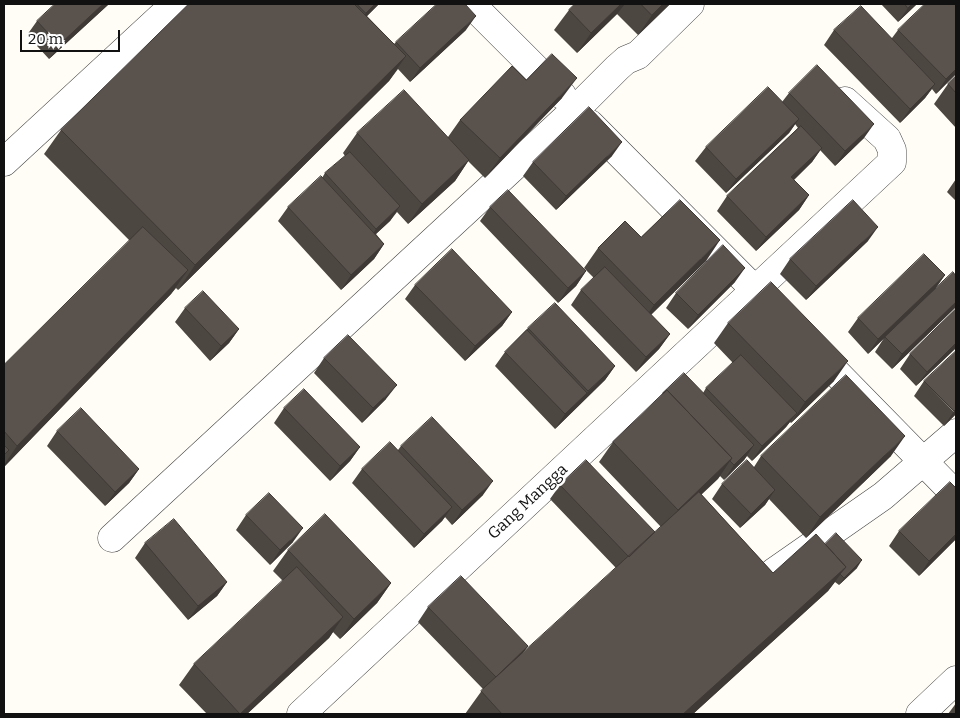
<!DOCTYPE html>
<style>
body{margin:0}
#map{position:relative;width:960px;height:718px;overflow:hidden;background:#fffdf5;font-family:Bitter,serif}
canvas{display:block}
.frame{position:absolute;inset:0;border:5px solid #111;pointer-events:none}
.scale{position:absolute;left:20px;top:30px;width:100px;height:22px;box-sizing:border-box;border:2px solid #111;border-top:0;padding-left:6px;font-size:15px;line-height:18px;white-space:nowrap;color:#111;-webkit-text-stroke:4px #fff;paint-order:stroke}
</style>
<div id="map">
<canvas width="960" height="718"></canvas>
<div class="frame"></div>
<div class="scale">20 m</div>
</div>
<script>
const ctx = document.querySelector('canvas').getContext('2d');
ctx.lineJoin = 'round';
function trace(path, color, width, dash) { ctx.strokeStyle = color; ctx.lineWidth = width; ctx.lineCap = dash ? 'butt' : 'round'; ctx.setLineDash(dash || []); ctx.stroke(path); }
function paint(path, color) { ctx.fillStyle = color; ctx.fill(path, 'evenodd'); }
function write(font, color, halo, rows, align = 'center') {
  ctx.font = font + ' Bitter,serif'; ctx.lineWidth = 5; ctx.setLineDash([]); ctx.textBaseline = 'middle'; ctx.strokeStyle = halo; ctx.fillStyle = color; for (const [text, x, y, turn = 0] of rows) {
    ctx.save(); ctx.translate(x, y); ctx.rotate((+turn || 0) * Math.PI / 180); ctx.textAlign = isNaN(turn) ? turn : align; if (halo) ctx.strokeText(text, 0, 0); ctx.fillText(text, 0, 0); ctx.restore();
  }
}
const minor = new Path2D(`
 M471 4 562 95
 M590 124 768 303
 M4 162 175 4
 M812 348 956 495
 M112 538 576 109 617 68 626 60 638 55 690 4
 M774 572 883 496 956 433
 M301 714 892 162V150L887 139 845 101
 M920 714 956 680`);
const wall = new Path2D(`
 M109 4 49 59 27 35 37 21Z
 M189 4H379L367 16 394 44 396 42 466 30 410 82 398 69 389 81 178 290 176 288 171 294 4 467V365L130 241 44 154 61 130Z
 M575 4H670L638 35 617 14 577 53 554 30 569 10Z
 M881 4H917L898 22Z
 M956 4V74L936 94 932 89 925 98 900 123 824 45 834 30 892 38 898 30Z
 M956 76V128L934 104 948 84Z
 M526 80 562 98 485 178 468 161 455 181 408 224 397 212 390 221 376 234 384 244 374 259 341 290 278 221 288 207 322 178 325 173 345 156 343 153 357 133 448 137 460 120Z
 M789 93 864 138 835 166 820 150 812 162 794 180 809 195 799 210 756 251 717 211 727 196 798 128 795 124 789 133 726 193 695 161 706 147 782 102Z
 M612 156 556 210 523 176 533 162Z
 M956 179V201L947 192Z
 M490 207 586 271 576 286 558 303 480 221Z
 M641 237 706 261 651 315 670 334 659 349 636 372 571 305 581 290 594 278 584 268 598 248Z
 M868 241 806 300 780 274 790 259Z
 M945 275 936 288 956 307 892 369 875 352 884 338 868 354 848 332 858 318Z
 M735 282 688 329 666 308 676 293Z
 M415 285 512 312 502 326 465 361 405 299Z
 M185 308 239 329 229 343 210 361 175 322Z
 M956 309V348L916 386 900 369 910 354Z
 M728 323 834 381 791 423 790 422 786 427 752 461 747 456 744 460 724 480 720 476 701 494 773 573 825 544 857 568 839 585 835 582 828 591 693 714H465L483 689 418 622 428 607 528 646 522 654 616 568 550 499 560 485 652 535 661 527 599 462 613 442 660 397 663 393H703L706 388 733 363 714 343Z
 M528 328 615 366 605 380 555 429 495 366 505 352Z
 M324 358 386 399 362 423 314 373Z
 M924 381 956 414 944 426 914 396Z
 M284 408 360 447 350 461 330 481 274 423Z
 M57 431 139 469 129 483 105 506 47 446Z
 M401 446 483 495 452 525 445 517 442 521 414 548 352 483 362 469 398 450Z
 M761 456H891L806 538 769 499 765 505 740 528 712 499 722 484 754 467Z
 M246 515 293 542 270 565 236 530Z
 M899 531 956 539 919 576 889 546Z
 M145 543 227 582 217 596 188 620 135 558Z
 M288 550 391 583 377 603 340 639 333 632 329 638 247 714H207L179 685 194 664 283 581 273 571Z
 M956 703V714H948L954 706Z`);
const shadedWall = new Path2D(`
 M103 4H109L49 59 59 45Z
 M375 4H379L356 27 366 13Z
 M621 4H625L617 14 577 53 591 33Z
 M663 4H670L638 35 652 15Z
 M912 4H917L898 22 908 8Z
 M476 16 466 30 410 82 420 68Z
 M406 56 389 81 178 290 195 265Z
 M956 69V74L936 94 946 79Z
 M577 78 562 98 485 178 500 158Z
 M935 84 925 98 900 123 910 109Z
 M799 119 789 133 726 193 736 179Z
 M874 124 864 138 835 166 845 151Z
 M622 142 612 156 556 210 566 196Z
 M822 148 812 162 781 192 791 177Z
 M469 160 455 181 408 224 422 204Z
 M809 195 799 210 756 251 766 237Z
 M400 206 390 221 366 243 376 229Z
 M878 227 868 241 806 300 816 286Z
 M720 240 706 261 640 325 654 305Z
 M384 244 374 259 341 290 351 275Z
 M745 268 735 282 688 329 698 315Z
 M188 270 171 294 4 467V465L17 446Z
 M586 271 576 286 558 303 568 288Z
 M945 275 934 290 868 354 878 339Z
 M956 302V307L892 369 902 354Z
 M512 312 502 326 465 361 475 346Z
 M239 329 229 343 210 361 221 346Z
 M670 334 659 349 636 372 646 357Z
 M956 343V348L916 386 927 372Z
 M848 361 834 381 791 423 805 402Z
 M615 366 605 380 555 429 565 414Z
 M397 385 386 399 362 423 373 408Z
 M956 409V414L944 426 954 411Z
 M797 413 786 427 752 461 762 446Z
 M905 436 891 456 806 538 820 517Z
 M754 445 744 460 724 480 734 465Z
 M360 447 350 461 330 481 340 466Z
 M732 458 718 479 664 530 678 510Z
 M139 469 129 483 105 506 115 492Z
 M493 481 483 495 452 525 462 510Z
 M775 490 765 505 740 528 751 514Z
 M452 507 442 521 414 548 424 534Z
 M303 528 293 542 270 565 280 550Z
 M956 534V539L919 576 929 561Z
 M862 560 857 568 839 585 844 578Z
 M846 567 828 591 693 714H683Z
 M227 582 217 596 188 620 198 606Z
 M391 583 377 603 340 639 354 619Z
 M343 617 329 638 247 714H240Z
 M528 646 518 660 485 691 496 677Z`);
const building = new Path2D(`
 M55 4H103L59 45 37 21Z
 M189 4H354L406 56 195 265 61 130Z
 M357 4H375L366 13Z
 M437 4H465L476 16 420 68 396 42Z
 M575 4H621L591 33 569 10Z
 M641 4H663L652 15Z
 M905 4H912L908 8Z
 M925 4H956V69L946 79 898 30Z
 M861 6 935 84 910 109 834 30Z
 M552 54 577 78 500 158 460 120 512 66 526 80Z
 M817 65 874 124 845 151 789 93Z
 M956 76V93L948 84Z
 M768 87 799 119 736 179 706 147Z
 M404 90 469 160 422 204 357 133Z
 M589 107 622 142 566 196 533 162Z
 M801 126 822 148 791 177 809 195 766 237 727 196Z
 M350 152 400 206 376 229 325 173Z
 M321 176 384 244 351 275 288 207Z
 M508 190 586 271 568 288 490 207Z
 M680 200 720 240 654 305 598 248 625 221 641 237Z
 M853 200 878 227 816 286 790 259Z
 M143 227 188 270 17 446 4 431V365Z
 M723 245 745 268 698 315 676 293Z
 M452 249 512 312 475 346 415 285Z
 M924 254 945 275 878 339 858 318Z
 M605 267 670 334 646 357 581 290Z
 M953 272 956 276V302L902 354 885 337Z
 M771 282 848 361 805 402 728 323Z
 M203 291 239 329 221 346 185 308Z
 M555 303 615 366 588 391 528 328Z
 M956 309V343L927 372 910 354Z
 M527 330 587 393 565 414 505 352Z
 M348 335 397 385 373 408 324 358Z
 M956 351V409L954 411 924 381Z
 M741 355 797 413 762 446 706 388Z
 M684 373 754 445 734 465 730 461 732 458 667 390 664 393H663Z
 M846 375 905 436 820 517 761 456Z
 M304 389 360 447 340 466 284 408Z
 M667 390 732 458 678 510 613 442Z
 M81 408 139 469 115 492 57 431Z
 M432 417 493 481 462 510 401 446Z
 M390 442 452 507 424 534 362 469Z
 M4 445 9 450 4 455Z
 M586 460 655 532 629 557 560 485Z
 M747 460 775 490 751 514 722 484Z
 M950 482 956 488V534L929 561 899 531Z
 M699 492 773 573 816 534 846 567 683 714H502L481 691Z
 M269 493 303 528 280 550 246 515Z
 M325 514 391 583 354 619 288 550Z
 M174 519 227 582 198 606 145 543Z
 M836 533 862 560 844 578 840 574 846 567 825 544Z
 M297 567 343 617 240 714 194 664Z
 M461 576 528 646 496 677 428 607Z`);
const streetNames = [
 ["Gang Mangga",528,502,-43]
];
trace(minor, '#444', 29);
trace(minor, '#fff', 28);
paint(wall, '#4d4742');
paint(shadedWall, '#3f3936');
paint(building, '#5a524d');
trace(building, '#3f3936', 1);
write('16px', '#111', '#fff', streetNames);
</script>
